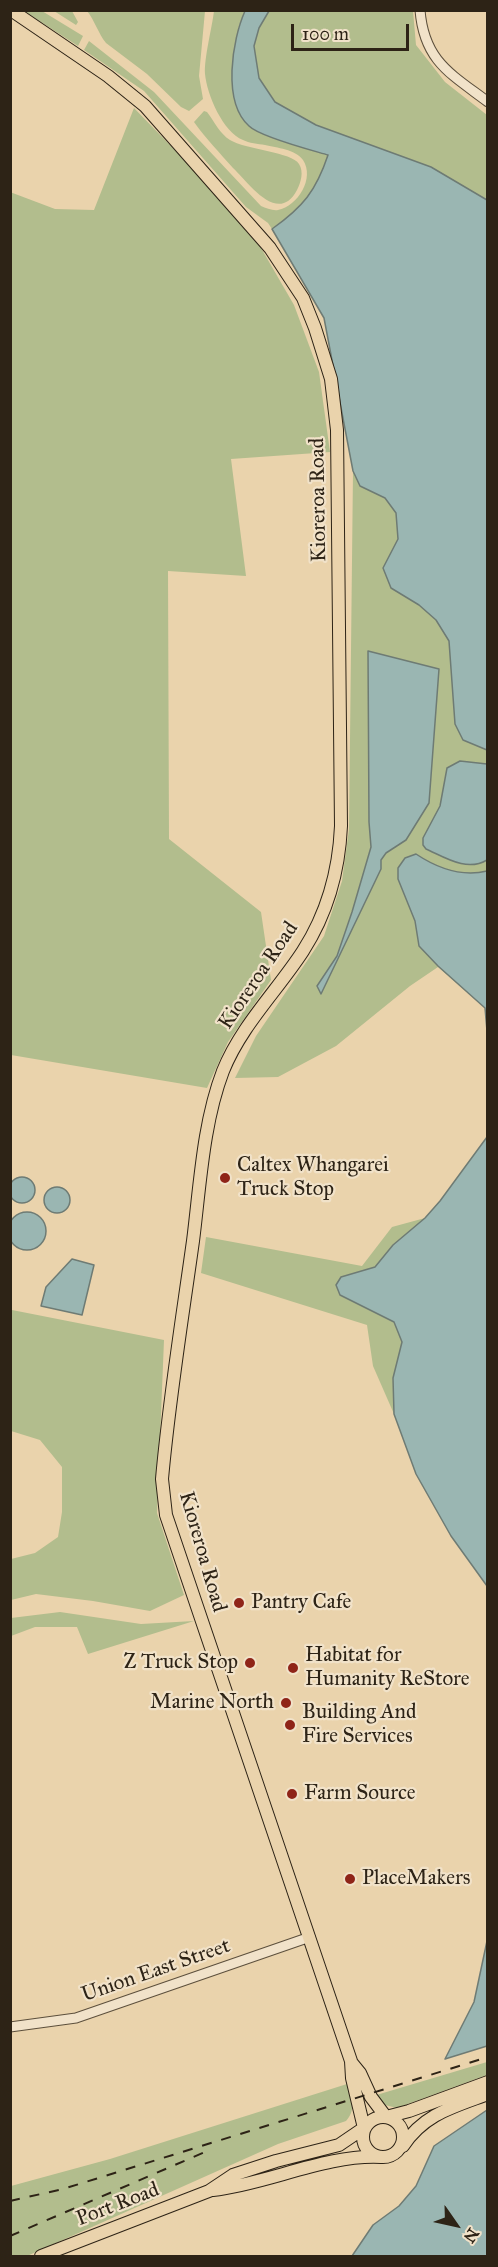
<!DOCTYPE html>
<style>
body{margin:0}
#map{position:relative;width:498px;height:2267px;overflow:hidden;background:#ead3ac;font-family:"IM FELL Great Primer",serif}
canvas{display:block}
.frame{position:absolute;inset:0;border:12px solid #2d2316;pointer-events:none}
.north{position:absolute;left:426px;top:2195px;width:60px;height:60px;-webkit-text-stroke:4px #f1e2c9;paint-order:stroke;rotate:124deg;font-size:16px;font-weight:700;line-height:24px;text-align:center;color:#2d2316}
.north::after{content:'';display:block;margin:auto;width:21px;height:27px;background:#2d2316;clip-path:polygon(50% 0,100% 100%,50% 72%,0 100%)}
.scale{position:absolute;left:291px;top:24px;width:118px;height:27px;box-sizing:border-box;border:3px solid #2d2316;border-top:0;padding-left:8px;font-size:18px;line-height:21px;white-space:nowrap;color:#2d2316;-webkit-text-stroke:4px #f1e2c9;paint-order:stroke}
</style>
<div id="map">
<canvas width="498" height="2267"></canvas>
<div class="frame"></div>
<div class="north">N</div>
<div class="scale">100 m</div>
</div>
<script>
const ctx = document.querySelector('canvas').getContext('2d');
ctx.lineJoin = 'round';
function paint(path, color) { ctx.fillStyle = color; ctx.fill(path, 'evenodd'); }
function trace(path, color, width, dash) { ctx.strokeStyle = color; ctx.lineWidth = width; ctx.lineCap = dash ? 'butt' : 'round'; ctx.setLineDash(dash || []); ctx.stroke(path); }
function write(font, color, halo, rows, align = 'center') {
  ctx.font = font + ' "IM FELL Great Primer",serif'; ctx.lineWidth = 4.5; ctx.setLineDash([]); ctx.textBaseline = 'middle'; ctx.strokeStyle = halo; ctx.fillStyle = color; for (const [text, x, y, turn = 0] of rows) {
    ctx.save(); ctx.translate(x, y); ctx.rotate((+turn || 0) * Math.PI / 180); ctx.textAlign = isNaN(turn) ? turn : align; if (halo) ctx.strokeText(text, 0, 0); ctx.fillText(text, 0, 0); ctx.restore();
  }
}
const green = new Path2D(`
 M24 11H42L83 36 78 46Z
 M54 11H72L78 22 76 25Z
 M87 11H205L199 76 203 99 189 111 181 107 147 74 106 43C98 33 95 21 87 11Z
 M214 11H245L239 26 234 96 328 155 487 539V1031L485 1008 438 967 410 986 336 1046 278 1077 235 1078 256 1036 324 936 342 881 349 829 353 471 324 318 272 229 268 223 246 207 144 91 84 50 89 41 154 92 261 206C266 208 273 211 278 210 298 206 315 178 303 160 295 149 277 148 265 145 258 144 249 143 243 140 223 132 207 95 205 74 204 58 212 28 214 11Z
 M269 11H413L416 45 445 82 487 115V511L419 163 316 125 275 102 259 78 254 46 259 28Z
 M134 108 204 180 261 248 294 305 319 372 330 452 231 459 246 576 168 571 169 839 261 912 271 980 228 1042 207 1088 11 1055 10 192 55 209 94 210Z
 M204 111 207 112C214 121 220 134 230 140 247 150 292 152 299 164 304 172 301 182 297 190 278 226 248 182 233 168 220 153 206 139 194 122Z
 M487 1137V1188L393 1245 375 1267 341 1277 381 1314 394 1322 402 1342 393 1378 394 1414 373 1366 367 1325 201 1273 206 1237 362 1266 392 1227 425 1218 440 1201Z
 M12 1310 164 1340 157 1513 184 1595 150 1611 93 1601 36 1594 11 1600V1559L35 1553 58 1537 62 1512V1467L40 1440 11 1431V1311Z
 M60 1612 141 1624 194 1621 88 1654 77 1627H35L11 1636V1618Z
 M487 2062V2075L397 2108 381 2104 373 2096Z
 M347 2084C351 2098 357 2109 346 2121L278 2144 27 2256H11V2186L110 2159Z`);
const water = new Path2D(`
 M245 11H269L259 28 254 46 259 78 275 102 316 125 431 167 487 200V750L463 740 455 724 449 641 436 620 419 605 391 588 383 568 398 539 396 513 385 498 360 486 353 471 324 318 272 229C303 207 316 191 328 155 311 150 260 137 249 126 222 102 232 40 245 11Z
 M368 651 439 669 429 803 406 840 386 853 381 860V869L321 994 317 986 337 956 352 912 371 847 369 822Z
 M460 761 487 764V860C467 872 446 858 426 849L423 845V838L440 806 447 768Z
 M416 854C437 868 462 877 487 871V1031L485 1008 438 966 419 946 415 921 398 879V868L405 858Z
 M487 1137V1586L451 1536 416 1474 394 1414 393 1378 402 1342 394 1322 340 1295 336 1285 341 1277 375 1267 393 1245 425 1218 440 1201Z
 M9 1190a13 13 0 1 1 26 0a13 13 0 1 1-26 0Z
 M44 1200a13 13 0 1 1 26 0a13 13 0 1 1-26 0Z
 M8 1231a19 19 0 1 1 38 0a19 19 0 1 1-38 0Z
 M72 1259 94 1265 82 1315 41 1306 46 1287Z
 M487 1941V2046L445 2059 474 2002Z
 M487 2110V2256H352L373 2225 399 2206 416 2186 434 2146Z`);
const minor = new Path2D(`
 M420 10C424 61 451 74 488 102
 M10 2027 76 2018 310 1937`);
const major = new Path2D(`
 M11 10 108 76 145 106 270 248 303 298 315 328 331 379 337 430 341 826C339 872 328 912 303 951 277 991 241 1026 223 1071 203 1123 200 1186 193 1241 182 1320 169 1400 162 1479L166 1515 351 2061 352 2078 364 2128 339 2145 276 2161 233 2175 209 2191 41 2256
 M351 2062 360 2073 371 2097 386 2117 409 2111 488 2082
 M363 2137a20 20 0 1 1 40 0a20 20 0 1 1-40 0Z
 M403 2146C424 2114 453 2107 488 2094
 M213 2190C267 2184 327 2154 381 2157`);
const rail = new Path2D(`
 M10 2201 63 2189 488 2057
 M10 2236 205 2152`);
const markers = [
 [225,1178,6,"#8f2418"],
 [239,1603,6,"#8f2418"],
 [250,1663,6,"#8f2418"],
 [293,1668,6,"#8f2418"],
 [286,1703,6,"#8f2418"],
 [290,1725,6,"#8f2418"],
 [292,1794,6,"#8f2418"],
 [350,1879,6,"#8f2418"]
];
const streetNames = [
 ["Kioreroa Road",319,500,-91],
 ["Kioreroa Road",259,976,-56],
 ["Kioreroa Road",202,1552,74],
 ["Union East Street",156,1971,-19],
 ["Port Road",118,2205,-21]
];
const poiNames = [
 ["Caltex Whangarei",237,1166],
 ["Truck Stop",237,1190],
 ["Pantry Cafe",251,1603],
 ["Habitat for",305,1656],
 ["Humanity ReStore",305,1680],
 ["Z Truck Stop",238,1663,"right"],
 ["Marine North",274,1703,"right"],
 ["Building And",302,1713],
 ["Fire Services",302,1737],
 ["Farm Source",304,1794],
 ["PlaceMakers",362,1879]
];
paint(green, '#b2bd8d');
paint(water, '#9ab6b2');
trace(water, '#6e7b74', 1.5);
trace(minor, '#5c4f3c', 11);
trace(major, '#2d2316', 14);
trace(minor, '#f1e2c9', 9);
trace(major, '#ead3ac', 12);
trace(rail, '#2d2316', 2, [10, 10]);
for (const [x, y, r, color] of markers) { const dot = new Path2D(); dot.arc(x, y, r, 0, 2 * Math.PI); ctx.fillStyle = color; ctx.fill(dot); trace(dot, '#f1e2c9', 2); }
write('21px', '#2d2316', '#f1e2c9', streetNames);
write('21px', '#2d2316', '#f1e2c9', poiNames, 'left');
</script>
